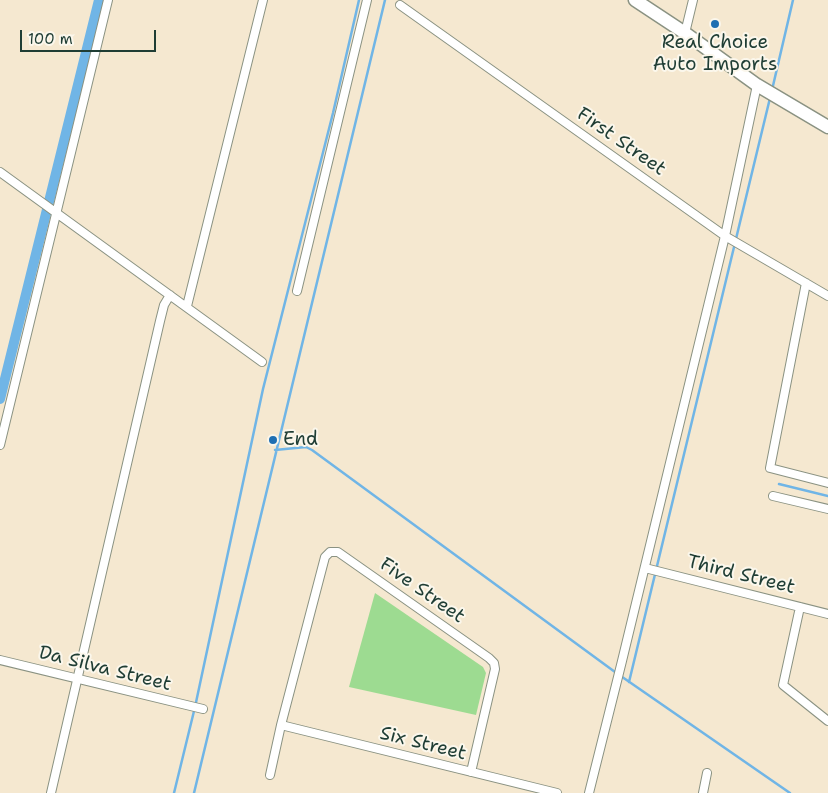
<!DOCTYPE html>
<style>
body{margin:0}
#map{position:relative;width:828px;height:793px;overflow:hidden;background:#f5e8d0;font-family:"Shantell Sans",sans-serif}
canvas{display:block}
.scale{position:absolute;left:20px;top:30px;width:136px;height:22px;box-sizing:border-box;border:2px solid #1f3d34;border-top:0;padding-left:6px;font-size:15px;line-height:18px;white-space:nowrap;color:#1f3d34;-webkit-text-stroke:4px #fbf7ec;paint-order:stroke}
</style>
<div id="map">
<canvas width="828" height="793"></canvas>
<div class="scale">100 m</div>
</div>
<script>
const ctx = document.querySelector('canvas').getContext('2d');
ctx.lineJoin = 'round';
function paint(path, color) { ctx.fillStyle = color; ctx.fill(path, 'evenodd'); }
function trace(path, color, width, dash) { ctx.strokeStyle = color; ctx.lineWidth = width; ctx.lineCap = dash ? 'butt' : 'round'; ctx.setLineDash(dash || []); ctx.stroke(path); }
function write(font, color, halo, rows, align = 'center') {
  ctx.font = font + ' "Shantell Sans",sans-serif'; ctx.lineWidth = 4; ctx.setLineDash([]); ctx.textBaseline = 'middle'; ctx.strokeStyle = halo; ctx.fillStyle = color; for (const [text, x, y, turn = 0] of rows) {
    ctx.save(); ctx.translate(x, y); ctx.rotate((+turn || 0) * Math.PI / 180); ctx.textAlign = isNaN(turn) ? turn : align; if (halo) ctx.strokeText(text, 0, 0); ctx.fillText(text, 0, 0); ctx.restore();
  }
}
const green = new Path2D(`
 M375 593 483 667 486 673 476 715 349 687Z`);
const stream = new Path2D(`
 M772 90 793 0
 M275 450 306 447 312 450 615 672 790 793
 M779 484 828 496
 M629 682 770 98
 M174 793 195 707 263 389 333 113 359 0
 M194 793C257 528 321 264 385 0`);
const canal = new Path2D(`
 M0 399 99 0`);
const street = new Path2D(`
 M400 5 725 236 828 296
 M685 33 693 0
 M0 172 262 362
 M806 283 770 468 828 483
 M297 291 367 0
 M187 306 263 0
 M0 445 108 0
 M773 496 828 509
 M645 568 828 614
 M800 607 783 685 828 721
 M0 660 203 709
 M281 725 557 793
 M270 775 281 725 325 557 330 552H338L489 658 494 663 495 669 471 772
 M51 793 160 321 164 305 170 295
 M589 793 622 661 725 236 757 85
 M703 793 707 773`);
const primary = new Path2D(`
 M635 0 685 33 757 85 828 127`);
const markers = [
 [715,24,5,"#1f6fb2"],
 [273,440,5,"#1f6fb2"]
];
const poiNames = [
 ["Real Choice",715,43],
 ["Auto Imports",715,65],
 ["End",283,440,"left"]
];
const streetNames = [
 ["First Street",621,142,35],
 ["Third Street",741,575,14],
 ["Five Street",422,591,35],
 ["Da Silva Street",105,669,14],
 ["Six Street",423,744,14]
];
paint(green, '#9ddb91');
trace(stream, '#70b5e6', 2.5);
trace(canal, '#70b5e6', 10);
trace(street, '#8a9282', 10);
trace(primary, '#8a9282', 15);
trace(street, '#fff', 8);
trace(primary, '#fff', 12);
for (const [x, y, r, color] of markers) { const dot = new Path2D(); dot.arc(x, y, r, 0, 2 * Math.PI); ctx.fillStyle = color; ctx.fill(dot); trace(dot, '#fbf7ec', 2); }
write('19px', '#1f3d34', '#fbf7ec', poiNames);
write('19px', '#1f3d34', '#fbf7ec', streetNames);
</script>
